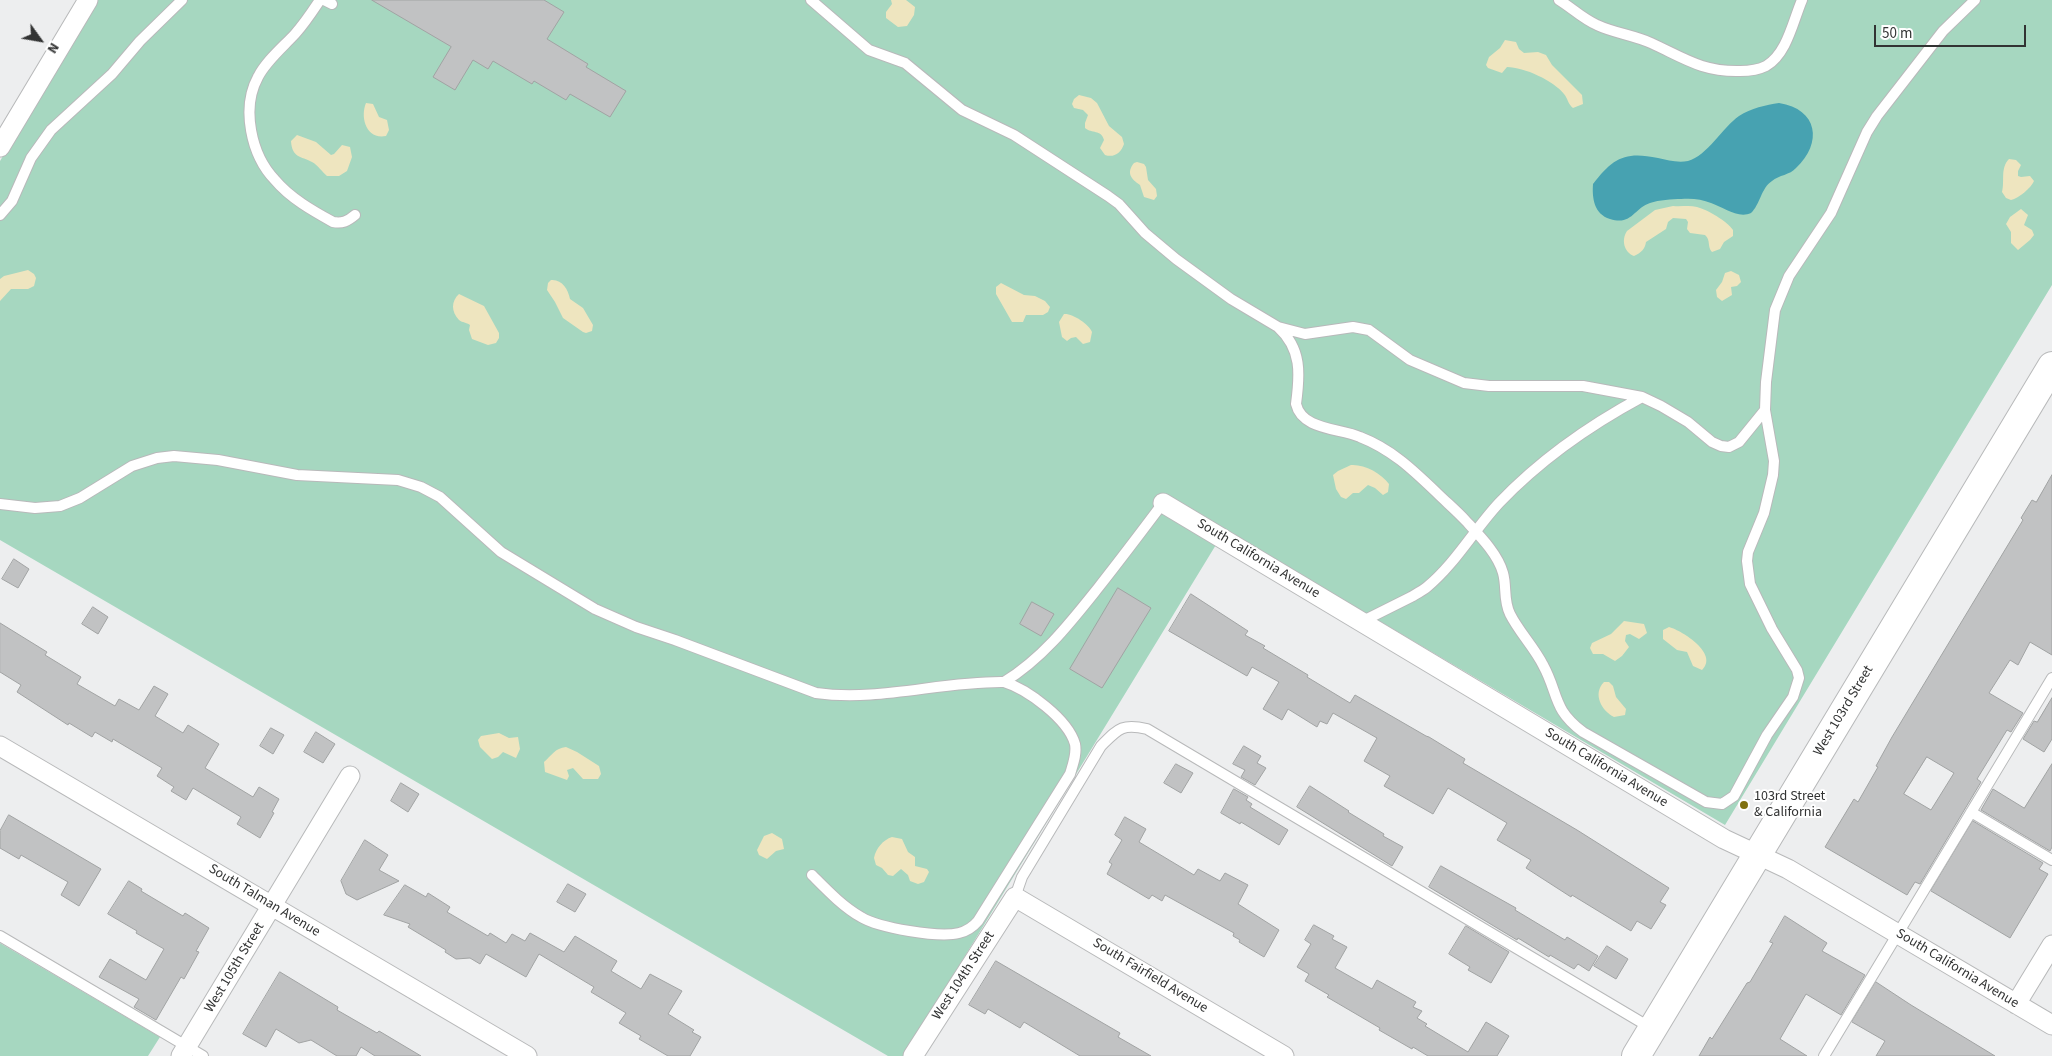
<!DOCTYPE html>
<style>
body{margin:0}
#map{position:relative;width:2052px;height:1056px;overflow:hidden;background:#edeeef;font-family:"Source Sans 3",sans-serif}
canvas{display:block}
.north{position:absolute;left:15px;top:15px;width:50px;height:50px;-webkit-text-stroke:4px #fff;paint-order:stroke;rotate:122deg;font-size:14px;font-weight:700;line-height:20px;text-align:center;color:#323333}
.north::after{content:'';display:block;margin:auto;width:18px;height:22px;background:#323333;clip-path:polygon(50% 0,100% 100%,50% 72%,0 100%)}
.scale{position:absolute;left:1874px;top:25px;width:152px;height:22px;box-sizing:border-box;border:2px solid #323333;border-top:0;padding-left:6px;font-size:15px;line-height:18px;white-space:nowrap;color:#323333;-webkit-text-stroke:4px #fff;paint-order:stroke}
</style>
<div id="map">
<canvas width="2052" height="1056"></canvas>
<div class="north">N</div>
<div class="scale">50 m</div>
</div>
<script>
const ctx = document.querySelector('canvas').getContext('2d');
ctx.lineJoin = 'round';
function paint(path, color) { ctx.fillStyle = color; ctx.fill(path, 'evenodd'); }
function trace(path, color, width, dash) { ctx.strokeStyle = color; ctx.lineWidth = width; ctx.lineCap = dash ? 'butt' : 'round'; ctx.setLineDash(dash || []); ctx.stroke(path); }
function write(font, color, halo, rows, align = 'center') {
  ctx.font = font + ' "Source Sans 3",sans-serif'; ctx.lineWidth = 4; ctx.setLineDash([]); ctx.textBaseline = 'middle'; ctx.strokeStyle = halo; ctx.fillStyle = color; for (const [text, x, y, turn = 0] of rows) {
    ctx.save(); ctx.translate(x, y); ctx.rotate((+turn || 0) * Math.PI / 180); ctx.textAlign = isNaN(turn) ? turn : align; if (halo) ctx.strokeText(text, 0, 0); ctx.fillText(text, 0, 0); ctx.restore();
  }
}
const green = new Path2D(`
 M97 0H2052V285L1725 825 1225 530 904 1056H888L0 540V161Z
 M0 943 160 1037 148 1056H0Z`);
const sand = new Path2D(`
 M891 0H906L915 7 914 15 907 26 898 27 886 18V12L892 4Z
 M1505 40 1516 42 1519 49 1524 53 1538 52 1546 55 1552 65 1582 95 1583 104 1573 108C1568 104 1568 99 1564 94 1554 81 1524 67 1507 67L1502 73 1488 68 1486 65 1489 57 1500 48Z
 M1079 95 1091 98 1097 103 1109 126 1122 137 1124 144C1121 153 1114 158 1105 155L1100 148 1104 140C1101 129 1092 134 1085 128V123L1088 115 1083 110 1074 108 1072 104 1074 99Z
 M366 103 373 104 379 117 387 120 389 130 386 136C366 140 360 117 366 103Z
 M297 135 316 142 331 155 334 154 342 145 350 147 352 157 347 171 339 176H327C322 172 318 165 312 162 301 156 292 158 291 141Z
 M2009 159 2016 160 2021 165 2018 171V176L2021 177 2030 176 2034 181C2031 188 2019 198 2011 200L2006 198 2002 192C2005 181 2000 168 2009 159Z
 M1137 162 1144 164 1146 167 1148 180 1156 189 1157 196 1154 200 1144 197 1140 185C1131 179 1126 173 1134 163Z
 M1673 206C1681 207 1689 205 1697 207 1708 210 1727 221 1733 230V236L1724 242 1720 249 1712 252C1707 247 1711 240 1705 235L1690 233 1687 229 1688 222 1686 219 1673 218 1668 222 1666 229 1646 242C1645 249 1641 253 1634 256 1624 252 1621 240 1627 231L1655 210Z
 M2021 209 2028 215 2024 225 2032 230 2034 235 2030 240 2018 250 2011 243V232L2006 224 2010 217Z
 M28 270 34 274 36 278 34 286 28 289H11L0 301V279L4 276Z
 M1731 271 1739 275 1741 282 1737 286 1731 287 1732 295 1722 301 1717 297 1716 290 1722 282 1725 273Z
 M551 280C562 279 568 289 570 299L583 308 593 325 592 331 586 333 583 332 563 318 555 302 547 290 548 283Z
 M1001 283 1024 295 1035 296 1045 301 1050 307 1048 312 1043 315H1026L1023 322H1012L996 294V287Z
 M459 294 484 306 499 333V338L496 343 488 345 472 339 469 330 470 325C466 322 463 323 459 320 451 312 451 301 459 294Z
 M1064 314C1072 313 1089 324 1092 332L1090 342 1083 344 1076 337 1071 338 1067 341 1062 337 1059 322Z
 M1351 465C1364 464 1381 473 1389 484L1388 492 1383 495 1375 488 1368 485 1359 493H1353L1346 499 1341 497 1336 489 1333 475 1338 471Z
 M1624 621 1644 624 1647 633 1639 639 1630 634 1626 635 1625 641 1629 647 1622 656 1615 661 1603 654H1593L1590 648 1592 643 1611 634Z
 M1669 627C1683 631 1719 654 1702 670L1693 666 1687 652 1677 650 1663 639V630Z
 M1604 682H1609L1613 686 1616 697 1626 709 1625 715 1614 717C1602 711 1592 694 1604 682Z
 M499 733 509 738 518 737 520 749 516 758 503 752 498 757 492 759 480 747 478 740 481 736Z
 M566 747 577 752 599 766 601 774 598 779H583L573 768 567 770 569 776 567 780 545 772 544 762C551 756 555 748 566 747Z
 M772 833 782 839 784 849 776 851 767 859 759 855 757 850 764 836Z
 M892 837 902 839 908 852 915 857V866L927 869 929 872 924 882 918 884 910 881 908 875 901 869 893 876 888 875 882 868 876 865 874 858C876 848 883 840 892 837Z`);
const water = new Path2D(`
 M1779 103C1818 109 1823 143 1796 168 1790 175 1779 175 1772 181 1761 188 1760 205 1751 213 1738 219 1723 207 1711 203 1702 199 1691 198 1681 199 1672 199 1659 200 1650 203 1634 208 1632 226 1610 219 1594 214 1592 198 1593 184 1613 158 1625 151 1658 158 1668 160 1677 163 1688 161 1707 156 1723 127 1739 116 1751 108 1766 105 1779 103Z`);
const building = new Path2D(`
 M372 0H544L564 12 547 39 588 64 586 67 626 91 610 117 570 94 566 100 534 81 532 84 493 61 488 69 473 60 455 90 433 77 451 47Z
 M2052 475V655L2030 642 2018 665 2010 660 1989 693 2023 713 2011 732 2007 730 1977 779 1981 782 1920 884 1915 882 1907 895 1825 847 1854 799 1858 802 1878 767 1876 766 1892 737 2023 520 2021 518 2032 500 2036 502ZM1927 757 1954 773 1931 810 1904 794Z
 M14 559 29 569 18 588 2 579Z
 M1118 588 1151 608 1102 688 1070 669Z
 M1191 594 1248 631 1245 635 1265 646 1263 648 1308 675 1307 677 1350 703 1355 695 1426 736 1429 737 1465 759 1463 763 1577 830 1669 888 1660 902 1666 905 1651 929 1637 921 1631 931 1572 895 1571 897 1526 868 1531 860 1497 840 1507 823 1448 788 1433 814 1384 786 1390 776 1364 761 1377 738 1333 713 1327 724 1320 721 1317 727 1288 709 1282 720 1263 709 1279 682 1252 667 1247 676 1169 631Z
 M1032 602 1054 614 1041 636 1020 624Z
 M93 607 108 617 98 634 82 624Z
 M0 623 47 652 45 655 81 677 77 684 115 706 119 699 139 710 154 686 168 694 155 716 183 733 188 725 219 744 205 768 253 797 259 787 279 799 272 812 274 813 260 838 237 824 241 817 193 788 186 800 171 791 174 787 157 776 162 768 113 739 112 742 95 732 92 737 69 723 68 725 17 692 21 685 0 672Z
 M2052 698V739L2044 752 2023 739 2034 721 2037 722Z
 M271 728 284 735 273 754 260 746Z
 M316 732 335 744 323 763 304 752Z
 M1244 746 1261 756 1257 763 1266 768 1255 785 1241 777 1245 770 1233 764Z
 M1176 764 1193 773 1181 793 1164 783Z
 M2052 764V847L2050 851 1981 810 1993 789 2024 808Z
 M401 783 419 794 408 812 391 801Z
 M1310 786 1349 811 1348 812 1384 834 1383 836 1403 847 1392 866 1297 807Z
 M1234 789 1248 797 1246 800 1252 804 1250 807 1288 830 1279 845 1241 822 1240 824 1221 813Z
 M9 815 101 869 79 906 61 895 68 882 21 855 19 859 0 848V831Z
 M1125 817 1146 829 1139 842 1194 875 1198 869 1220 881 1225 873 1248 885 1238 904 1279 930 1264 957 1239 942 1240 940 1233 936 1234 933 1165 895 1162 901 1152 895 1149 899 1107 874 1112 864 1109 862 1122 840 1115 835Z
 M1973 821 2043 863 2039 869 2048 874 2010 938 1931 891Z
 M365 840 388 855 379 870 399 881 357 900 346 894 341 881Z
 M1441 866 1516 908 1515 910 1565 940 1567 937 1598 956 1589 971 1578 964 1574 969 1550 955 1549 957 1518 938 1517 940 1429 887Z
 M129 881 142 889 141 891 183 916 185 913 209 928 196 951 199 952 184 979 181 977 156 1020 134 1007 139 999 99 977 110 959 146 980 164 949 136 933 137 931 108 914Z
 M568 884 586 894 575 912 557 902Z
 M405 885 426 897 428 893 450 907 447 912 488 936 490 933 506 943 512 934 525 941 530 933 564 952 575 936 617 961 611 971 641 989 650 974 682 991 668 1014 694 1030 692 1032 701 1037 690 1056H668L639 1039 641 1036 619 1023 626 1013 591 992 594 987 539 954 526 977 486 954 480 964 470 958 456 959 445 952 446 950 408 927 410 924 384 915Z
 M1785 916 1827 943 1822 951 1865 975 1841 1015 1806 994 1780 1039 1807 1056H1699L1710 1037 1712 1039 1747 983 1750 982 1773 943 1770 942Z
 M1314 925 1334 936 1332 939 1347 947 1335 968 1372 989 1377 980 1416 1002 1413 1007 1422 1011 1417 1018 1427 1024 1425 1026 1468 1052 1486 1022 1509 1036 1497 1056H1428L1413 1047 1412 1049 1379 1030 1380 1028 1327 997 1329 995 1305 981 1309 974 1297 967 1311 944 1305 940Z
 M1466 926 1509 952 1491 983 1468 970 1470 967 1449 954Z
 M1607 946 1628 959 1616 979 1594 966Z
 M996 961 1120 1033 1118 1037 1151 1056H1080L1024 1022 1020 1028 988 1009 985 1014 969 1005Z
 M280 972 338 1007 337 1010 377 1033 379 1031 421 1056H375L361 1047 356 1056H337L311 1040 299 1043 276 1029 266 1047 243 1034Z
 M1876 982 1911 1005 1995 1056H1876L1885 1041 1852 1022Z`);
const lane = new Path2D(`
 M320 0C312 12 305 23 295 34 283 47 266 61 258 77 241 108 251 155 275 180 290 198 313 211 333 222 342 224 348 221 355 215
 M324 0 332 4
 M811 0 869 50 905 63 962 110 1014 135 1108 196 1119 204 1145 233 1176 259 1231 299 1278 327 1305 334 1353 327 1369 330 1410 360 1464 383 1489 386H1583L1642 397 1661 406 1688 422 1712 442 1721 446 1729 447 1739 442 1765 410
 M1559 0C1572 8 1583 19 1597 25 1614 33 1633 35 1651 43 1684 58 1702 72 1740 71 1749 71 1758 70 1766 66 1787 54 1793 21 1802 0
 M0 215 12 201 31 158 51 130 112 74 140 41 182 0
 M1278 327C1302 349 1300 374 1296 404 1302 430 1339 428 1360 437 1391 449 1412 469 1436 492 1446 502 1457 511 1466 521 1479 535 1498 554 1503 573 1507 587 1503 600 1510 614 1519 632 1534 647 1543 665 1559 694 1552 709 1583 732L1706 802 1722 804 1734 796 1767 735 1793 697 1799 678 1797 670 1772 629 1750 584 1747 561 1748 552 1764 513 1773 475 1774 461 1765 410 1766 382 1775 310 1789 276 1831 213 1867 132 1877 116 1943 31 1975 0
 M0 504 35 508 60 506 80 498 132 466 157 458 174 456 218 460 297 475 398 480 421 487 440 497 501 552 595 609 636 627 675 640 816 693C879 702 941 681 1004 682 1027 689 1068 719 1075 744 1077 754 1073 764 1070 774L978 921C973 927 967 931 959 933 939 938 879 928 861 917 842 906 827 890 812 875
 M1363 621C1379 613 1395 605 1411 597 1416 594 1422 591 1427 587 1455 564 1474 530 1499 503 1540 460 1590 425 1642 397
 M1004 682C1043 658 1070 623 1098 588 1120 560 1142 531 1163 503
 M1971 812 2052 860
 M1015 897 1022 877 1101 746C1118 729 1122 723 1147 729L1651 1028
 M0 936 203 1056
 M1824 1056 2052 678`);
const street = new Path2D(`
 M0 147 88 0
 M1163 503 1724 839 1788 869 2052 1025
 M0 746 527 1056
 M2016 1004 2052 945
 M181 1056 350 776
 M913 1056 1015 897 1284 1056`);
const secondary = new Path2D(`
 M1636 1056 2052 366`);
const markers = [
 [1744,805,5,"#807111"]
];
const streetNames = [
 ["South California Avenue",1258,559,31],
 ["West 103rd Street",1844,711,-59],
 ["South California Avenue",1606,768,31],
 ["South Talman Avenue",264,901,31],
 ["West 105th Street",235,968,-59],
 ["South California Avenue",1957,969,31],
 ["West 104th Street",964,976,-57],
 ["South Fairfield Avenue",1150,976,31]
];
const poiNames = [
 ["103rd Street",1754,797],
 ["& California",1754,813]
];
paint(green, '#a6d7c0');
paint(sand, '#eee5bf');
paint(water, '#47a2b1');
paint(building, '#c1c2c3');
trace(building, '#a1a3a3', 1);
trace(lane, '#b8b9ba', 12);
trace(street, '#b8b9ba', 21);
trace(secondary, '#b8b9ba', 30);
trace(lane, '#fff', 10);
trace(street, '#fff', 19);
trace(secondary, '#fff', 28);
for (const [x, y, r, color] of markers) { const dot = new Path2D(); dot.arc(x, y, r, 0, 2 * Math.PI); ctx.fillStyle = color; ctx.fill(dot); trace(dot, '#fff', 2); }
write('14px', '#323333', '#fff', streetNames);
write('14px', '#323333', '#fff', poiNames, 'left');
</script>
